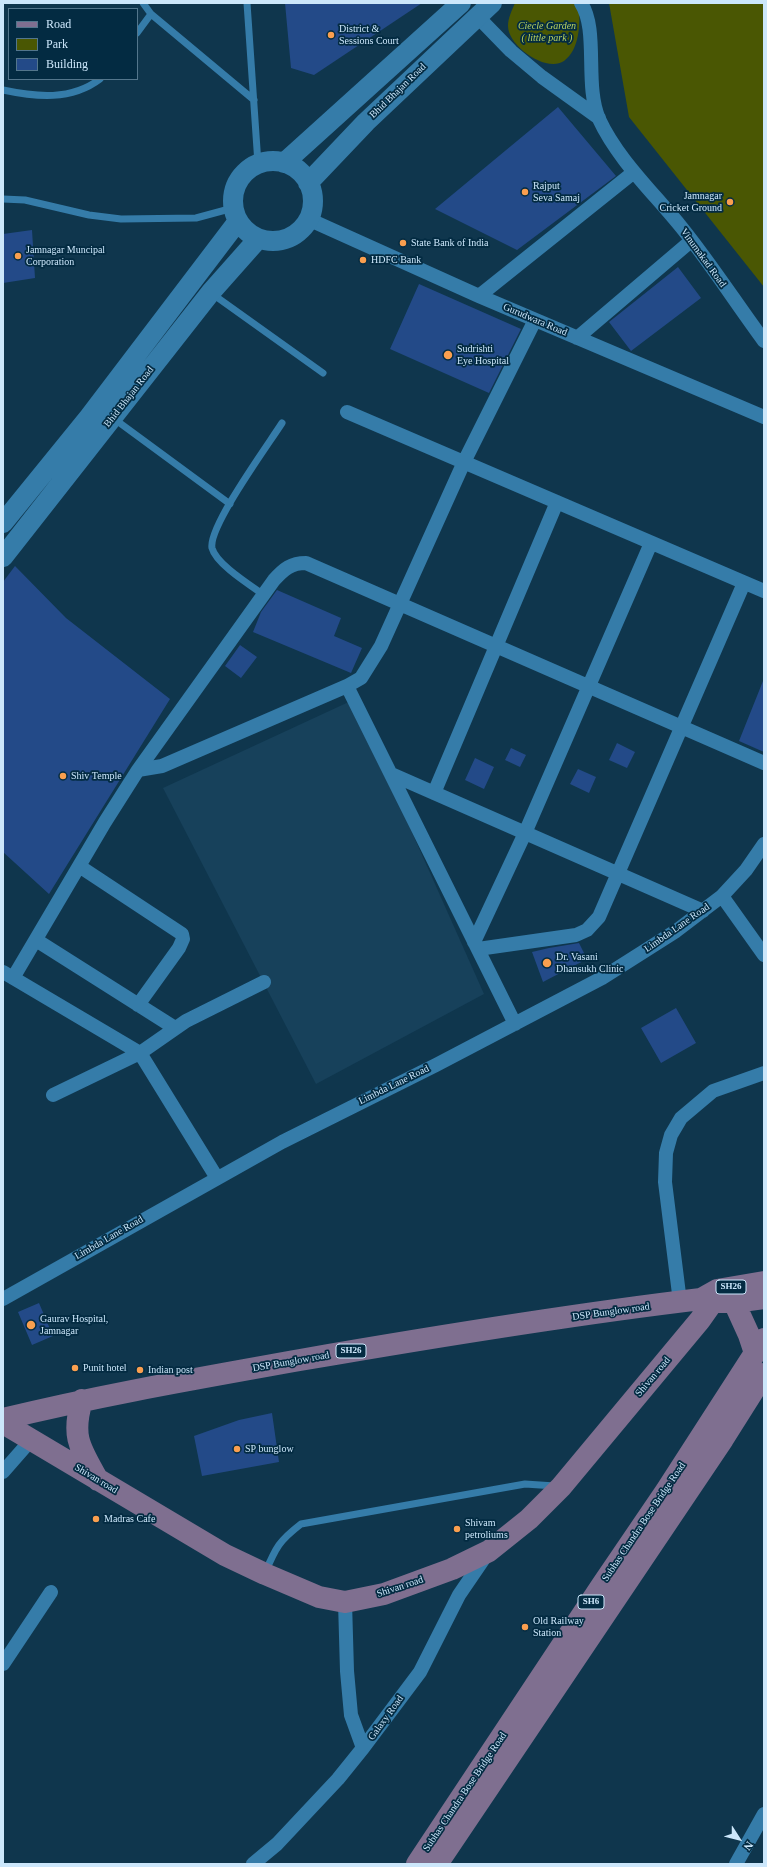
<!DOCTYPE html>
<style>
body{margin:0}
#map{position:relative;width:767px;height:1867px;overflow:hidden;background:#0f364d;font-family:"Times New Roman",serif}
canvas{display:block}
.frame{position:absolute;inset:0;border:4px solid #cce7fb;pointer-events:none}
.legend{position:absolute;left:8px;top:8px;width:130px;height:72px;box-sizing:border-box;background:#032b42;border:1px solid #53768c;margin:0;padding:5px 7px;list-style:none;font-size:12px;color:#cce7fb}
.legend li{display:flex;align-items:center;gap:8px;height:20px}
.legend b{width:20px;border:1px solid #53768c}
.north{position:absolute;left:719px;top:1819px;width:40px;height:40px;-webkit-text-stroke:3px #032b42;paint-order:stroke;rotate:126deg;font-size:11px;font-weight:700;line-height:16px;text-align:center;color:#cce7fb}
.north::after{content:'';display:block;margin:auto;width:14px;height:18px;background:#cce7fb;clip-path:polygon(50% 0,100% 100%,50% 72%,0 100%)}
</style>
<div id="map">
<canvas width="767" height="1867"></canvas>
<div class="frame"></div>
<ul class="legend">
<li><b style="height:5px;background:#7f6f90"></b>Road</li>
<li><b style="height:11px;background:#4a5703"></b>Park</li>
<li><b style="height:11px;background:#234a88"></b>Building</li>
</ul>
<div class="north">N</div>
</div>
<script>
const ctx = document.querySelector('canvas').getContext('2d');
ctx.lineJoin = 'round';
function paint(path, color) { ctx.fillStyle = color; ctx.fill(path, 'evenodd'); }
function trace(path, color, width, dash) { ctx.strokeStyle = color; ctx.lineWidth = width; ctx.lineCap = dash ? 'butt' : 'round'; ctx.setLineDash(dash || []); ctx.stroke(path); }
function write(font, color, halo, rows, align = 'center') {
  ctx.font = font + ' "Times New Roman",serif'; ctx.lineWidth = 3.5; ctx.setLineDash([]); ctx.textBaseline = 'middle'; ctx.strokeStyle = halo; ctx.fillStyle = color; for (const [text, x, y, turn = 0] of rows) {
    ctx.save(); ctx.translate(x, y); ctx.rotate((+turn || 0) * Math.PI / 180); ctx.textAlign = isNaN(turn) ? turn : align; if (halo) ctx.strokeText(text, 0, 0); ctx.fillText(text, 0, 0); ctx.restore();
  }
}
const built = new Path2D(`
 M353 700 484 994 316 1084 163 788Z`);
const green = new Path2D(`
 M515 3H577L579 6C580 24 580 49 564 61 546 73 508 46 508 26 508 18 512 10 515 3Z
 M609 3H764V287L629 117Z`);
const building = new Path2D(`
 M285 3H422L314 75 291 68Z
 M558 107 616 176 517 250 435 209Z
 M32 230 35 278 3 283V234Z
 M678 267 701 298 631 351 609 322Z
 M419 284 521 329 489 393 390 349Z
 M15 566 66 618 170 699 49 894 3 852V582Z
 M277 590 341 618 334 636 362 648 351 673 253 632 261 612Z
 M240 645 257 657 241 678 225 666Z
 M763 681H764V752L739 741Z
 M617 743 635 752 627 768 609 760Z
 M511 748 526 755 520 767 505 760Z
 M475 758 494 767 484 789 465 780Z
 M578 769 596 777 589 793 570 784Z
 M579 943 587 959 543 982 532 952 549 948Z
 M676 1008 696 1043 661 1063 641 1028Z
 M39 1303 53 1336 32 1345 18 1312Z
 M272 1413 279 1462 202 1476 194 1436 239 1420Z`);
const service = new Path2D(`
 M143 3 151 14 254 100
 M247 3 258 164
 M137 33 151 14
 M3 90C36 97 71 101 100 79
 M3 199 25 200 89 215 121 219 196 218 233 208
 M211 293 323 373
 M113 418 230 504
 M264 595C250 585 216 564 212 548 208 527 268 445 282 423
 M265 1573C276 1547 279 1541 301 1524L525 1484 555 1486`);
const minor = new Path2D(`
 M581 3C599 30 584 85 599 119 618 160 654 193 682 228 711 264 736 303 764 341
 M477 16 511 51 542 77 599 118
 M308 219 479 296 764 417
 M479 296 634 172
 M577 338 691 241
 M347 412 764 591
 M347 686 515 1024
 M138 770 162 766 347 686 361 678 381 646 464 462 535 320
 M391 774 703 911
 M434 793 557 502
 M79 866 182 934 183 939 179 948 138 1005
 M722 896 764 955
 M36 940 175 1028
 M474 942 525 833 651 543
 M478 949 576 935 587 930 599 917 744 583
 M3 972 140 1053 217 1178
 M13 978 105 822 138 770 274 580C284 569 291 563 306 563L764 763
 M53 1095 140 1053 186 1021 264 982
 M3 1299 282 1142 436 1065 602 978 676 931 722 896 746 870 764 844
 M680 1302 665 1182 666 1153 671 1135 681 1118 713 1091 764 1073
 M3 1472 31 1440
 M345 1602 347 1671 351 1715 363 1748
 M3 1664 51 1592
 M253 1864 277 1844 338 1779 363 1748 420 1672 459 1595 487 1554
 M736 1864 764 1814`);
const secondary = new Path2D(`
 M233 201a40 40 0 1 1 80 0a40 40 0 1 1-80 0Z
 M284 163 461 3
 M308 183 366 122 492 3
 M3 523 89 417 238 221
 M3 557 211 292 258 239`);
const primary = new Path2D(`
 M709 1302H734L764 1298
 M734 1302 749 1335 755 1353
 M82 1400C71 1437 80 1448 98 1480
 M3 1419C101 1395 200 1378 300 1360 433 1337 567 1315 701 1299L717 1290 764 1282
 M3 1423 225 1555 265 1574 319 1597 345 1602 384 1594 452 1569 489 1551 529 1519 561 1487 700 1320 712 1303 717 1290
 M417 1864 602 1585 666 1491 764 1339
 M437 1864 723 1439 764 1374`);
const markers = [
 [331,35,4,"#fa9f4f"],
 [525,192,4,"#fa9f4f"],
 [730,202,4,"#fa9f4f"],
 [403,243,4,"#fa9f4f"],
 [18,256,4,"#fa9f4f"],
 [363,260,4,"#fa9f4f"],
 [448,355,5,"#fa9f4f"],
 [63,776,4,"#fa9f4f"],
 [547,963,5,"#fa9f4f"],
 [31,1325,5,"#fa9f4f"],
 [75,1368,4,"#fa9f4f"],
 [140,1370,4,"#fa9f4f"],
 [237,1449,4,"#fa9f4f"],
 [96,1519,4,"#fa9f4f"],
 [457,1529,4,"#fa9f4f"],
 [525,1627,4,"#fa9f4f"]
];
const shields = [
 [731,1287,30],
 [351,1351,30],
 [591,1602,26]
];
const shieldNames = [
 ["SH26",731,1287],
 ["SH26",351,1351],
 ["SH6",591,1602]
];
const parkNames = [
 ["Ciecle Garden",547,26],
 ["( little park )",547,38]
];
const poiNames = [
 ["District &",339,29],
 ["Sessions Court",339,41],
 ["Rajput",533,186],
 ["Seva Samaj",533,198],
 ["Jamnagar",722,196,"right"],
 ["Cricket Ground",722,208,"right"],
 ["State Bank of India",411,243],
 ["Jamnagar Muncipal",26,250],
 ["Corporation",26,262],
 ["HDFC Bank",371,260],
 ["Sudrishti",457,349],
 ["Eye Hospital",457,361],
 ["Shiv Temple",71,776],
 ["Dr. Vasani",556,957],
 ["Dhansukh Clinic",556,969],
 ["Gaurav Hospital,",40,1319],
 ["Jamnagar",40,1331],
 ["Punit hotel",83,1368],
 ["Indian post",148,1370],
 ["SP bunglow",245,1449],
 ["Madras Cafe",104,1519],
 ["Shivam",465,1523],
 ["petroliums",465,1535],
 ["Old Railway",533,1621],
 ["Station",533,1633]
];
const streetNames = [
 ["Bhid Bhajan Road",398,91,-44],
 ["Vinumakad Road",703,258,54],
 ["Gurudwara Road",535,320,23],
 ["Bhid Bhajan Road",129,397,-52],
 ["Limbda Lane Road",677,928,-35],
 ["Limbda Lane Road",394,1085,-26],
 ["Limbda Lane Road",109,1238,-30],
 ["DSP Bunglow road",611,1312,-8],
 ["DSP Bunglow road",291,1362,-10],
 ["Shivan road",653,1377,-50],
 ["Shivan road",96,1479,31],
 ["Subhas Chandra Bose Bridge Road",644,1522,-56],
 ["Shivan road",400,1587,-18],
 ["Galaxy Road",386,1718,-54],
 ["Subhas Chandra Bose Bridge Road",465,1792,-56]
];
paint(built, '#17415b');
paint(green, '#4a5703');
paint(building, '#234a88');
trace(service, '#357ca9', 7);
trace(minor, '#357ca9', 14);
trace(secondary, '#357ca9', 20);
trace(primary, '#7f6f90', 22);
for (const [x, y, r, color] of markers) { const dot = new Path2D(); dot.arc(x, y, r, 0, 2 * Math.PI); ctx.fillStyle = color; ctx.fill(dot); trace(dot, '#032b42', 1.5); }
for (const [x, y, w] of shields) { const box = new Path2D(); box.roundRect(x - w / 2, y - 7, w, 14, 3); ctx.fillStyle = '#032b42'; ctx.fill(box); trace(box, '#cce7fb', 1); }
write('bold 9px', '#cce7fb', null, shieldNames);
write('italic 10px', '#bad260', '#032b42', parkNames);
write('10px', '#cce7fb', '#032b42', poiNames, 'left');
write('10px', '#cce7fb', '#032b42', streetNames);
</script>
